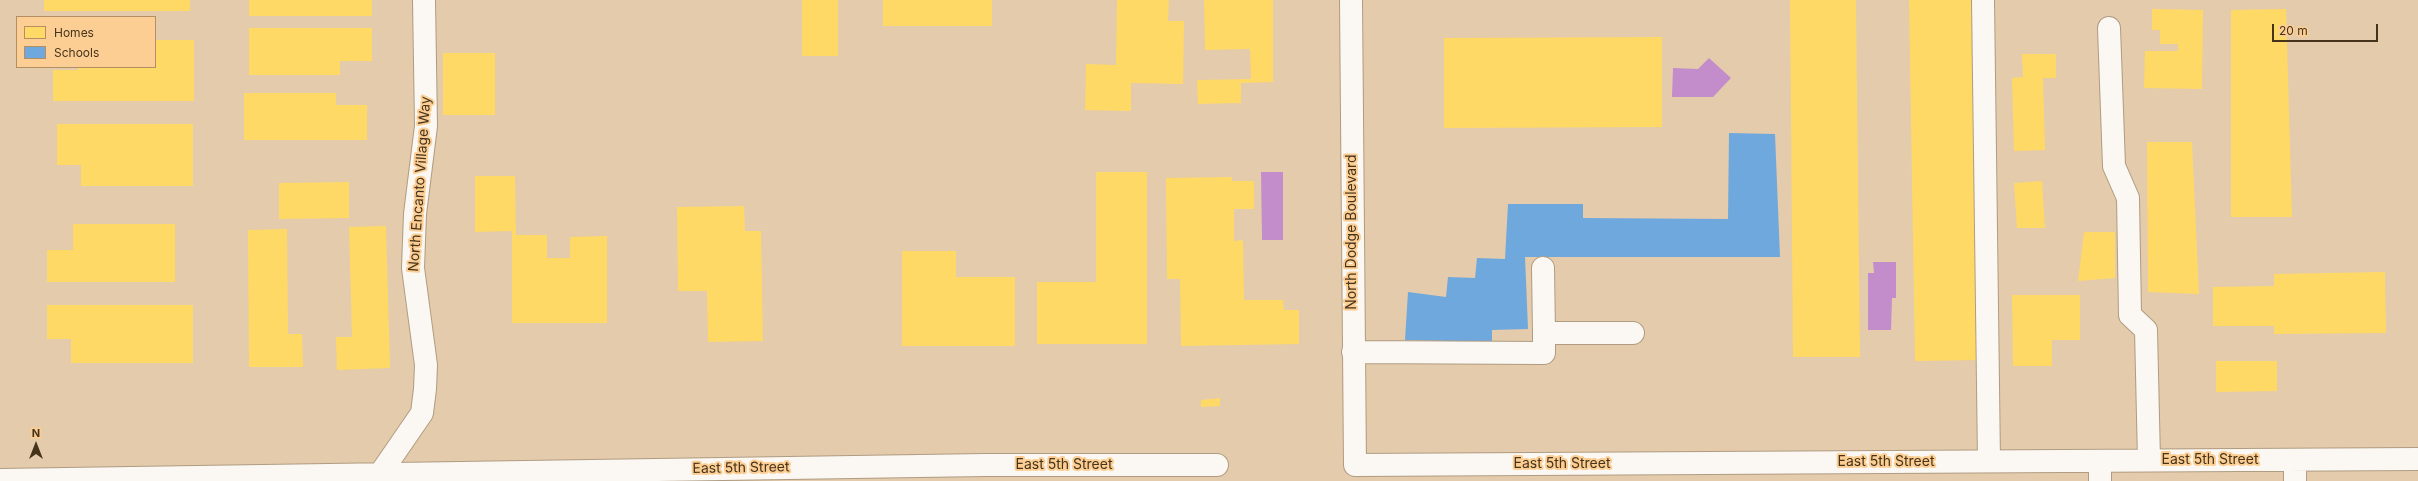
<!DOCTYPE html>
<style>
body{margin:0}
#map{position:relative;width:2418px;height:481px;overflow:hidden;background:#e4cbab;font-family:Inter,sans-serif}
canvas{display:block}
.legend{position:absolute;left:16px;top:16px;width:140px;height:52px;box-sizing:border-box;background:#fcce93;border:1px solid #b39063;margin:0;padding:5px 7px;list-style:none;font-size:12px;color:#45331b}
.legend li{display:flex;align-items:center;gap:8px;height:20px}
.legend b{width:20px;border:1px solid #b39063}
.north{position:absolute;left:16px;top:425px;width:40px;height:40px;-webkit-text-stroke:3px #fcce93;paint-order:stroke;rotate:0deg;font-size:11px;font-weight:700;line-height:16px;text-align:center;color:#45331b}
.north::after{content:'';display:block;margin:auto;width:14px;height:18px;background:#45331b;clip-path:polygon(50% 0,100% 100%,50% 72%,0 100%)}
.scale{position:absolute;left:2272px;top:24px;width:106px;height:18px;box-sizing:border-box;border:2px solid #45331b;border-top:0;padding-left:5px;font-size:12px;line-height:14px;white-space:nowrap;color:#45331b;-webkit-text-stroke:3px #fcce93;paint-order:stroke}
</style>
<div id="map">
<canvas width="2418" height="481"></canvas>
<ul class="legend">
<li><b style="height:11px;background:#ffd966"></b>Homes</li>
<li><b style="height:11px;background:#6fa8dc"></b>Schools</li>
</ul>
<div class="north">N</div>
<div class="scale">20 m</div>
</div>
<script>
const ctx = document.querySelector('canvas').getContext('2d');
ctx.lineJoin = 'round';
function paint(path, color) { ctx.fillStyle = color; ctx.fill(path, 'evenodd'); }
function trace(path, color, width, dash) { ctx.strokeStyle = color; ctx.lineWidth = width; ctx.lineCap = dash ? 'butt' : 'round'; ctx.setLineDash(dash || []); ctx.stroke(path); }
function write(font, color, halo, rows, align = 'center') {
  ctx.font = font + ' Inter,sans-serif'; ctx.lineWidth = 4; ctx.setLineDash([]); ctx.textBaseline = 'middle'; ctx.strokeStyle = halo; ctx.fillStyle = color; for (const [text, x, y, turn = 0] of rows) {
    ctx.save(); ctx.translate(x, y); ctx.rotate((+turn || 0) * Math.PI / 180); ctx.textAlign = isNaN(turn) ? turn : align; if (halo) ctx.strokeText(text, 0, 0); ctx.fillText(text, 0, 0); ctx.restore();
  }
}
const water = new Path2D(`
 M1709 58 1731 78 1713 97H1672L1673 68 1698 69Z
 M1261 172H1283V240H1262Z
 M1873 262H1896V298H1892L1891 330H1868V273H1874Z`);
const homes = new Path2D(`
 M44 0H190V11H44Z
 M249 0H372V16H249Z
 M802 0H838V56H802Z
 M883 0H992V26H883Z
 M1117 0H1169L1168 21H1184L1183 84 1131 83V111L1085 110 1086 64 1116 65Z
 M1204 0H1273V82L1241 83V103L1198 104 1197 80 1251 79 1250 49 1205 50Z
 M1790 0H1856L1860 357H1793Z
 M1909 0H1974L1980 360 1915 361Z
 M2152 9 2203 10 2202 89 2144 88 2145 51H2178V44H2160V30H2152Z
 M2286 9 2292 217H2231V10Z
 M249 28H372V61H340V75H249Z
 M1662 37V127L1444 128V38Z
 M155 40H194V101H53V70H78V67H155Z
 M443 53H495V115H443Z
 M2022 54H2056V78H2043L2045 150 2014 151 2012 78 2023 77Z
 M244 93H336V105H367V140H244Z
 M57 124H193V186H81V165H57Z
 M2147 142H2192L2199 294 2148 292Z
 M1096 172H1147V344H1037V282H1096Z
 M475 176H515L516 235H547V258H570V237L607 236V323H512V231L475 232Z
 M1232 177V181H1254V209H1234V241L1243 240 1244 300H1283L1284 310H1299V344L1181 346 1180 279H1167L1166 178Z
 M2042 181 2045 228H2017L2014 183Z
 M349 182V218L279 219V183Z
 M744 206 745 231H761L763 341 708 342 707 291H678L677 207Z
 M73 224H175V282H47V250H73Z
 M386 226 390 368 337 370 336 337H352L349 227Z
 M287 229 288 334H302L303 367H249L248 230Z
 M2084 232H2115V278L2078 281Z
 M902 251H956V277H1015V346H902Z
 M2385 272 2386 333 2274 334V326H2213V287L2274 286V274Z
 M2012 295H2080V340H2052V366H2013Z
 M47 305H193V363H71V339H47Z
 M2216 361H2277V391L2216 392Z
 M1220 398V406L1201 407V400Z`);
const schools = new Path2D(`
 M1729 133 1775 134 1780 257H1525L1528 329 1492 330V342L1405 340 1408 292 1446 297 1448 277 1475 278 1477 258 1505 259 1508 204H1583V218L1728 219Z`);
const minor = new Path2D(`
 M1351 0 1355 465 2418 459
 M1983 0 1989 461
 M2109 28 2114 166 2128 198 2130 315 2146 330 2149 460
 M1543 268 1544 333
 M1353 352 1544 353V333H1633
 M380 474 422 413 425 389 426 365 413 268 415 214 426 126 424 0
 M0 480 985 465H1217
 M2100 481V461
 M2295 481V460`);
const streetNames = [
 ["North Encanto Village Way",420,184,-86],
 ["North Dodge Boulevard",1352,232,-90],
 ["East 5th Street",2210,460],
 ["East 5th Street",1886,462],
 ["East 5th Street",1562,464],
 ["East 5th Street",1064,465],
 ["East 5th Street",741,468,-1]
];
paint(water, '#c38dcb');
paint(homes, '#ffd966');
paint(schools, '#6fa8dc');
trace(minor, '#af9c82', 24);
trace(minor, '#fbf7f2', 22);
write('14px', '#45331b', '#fcce93', streetNames);
</script>
